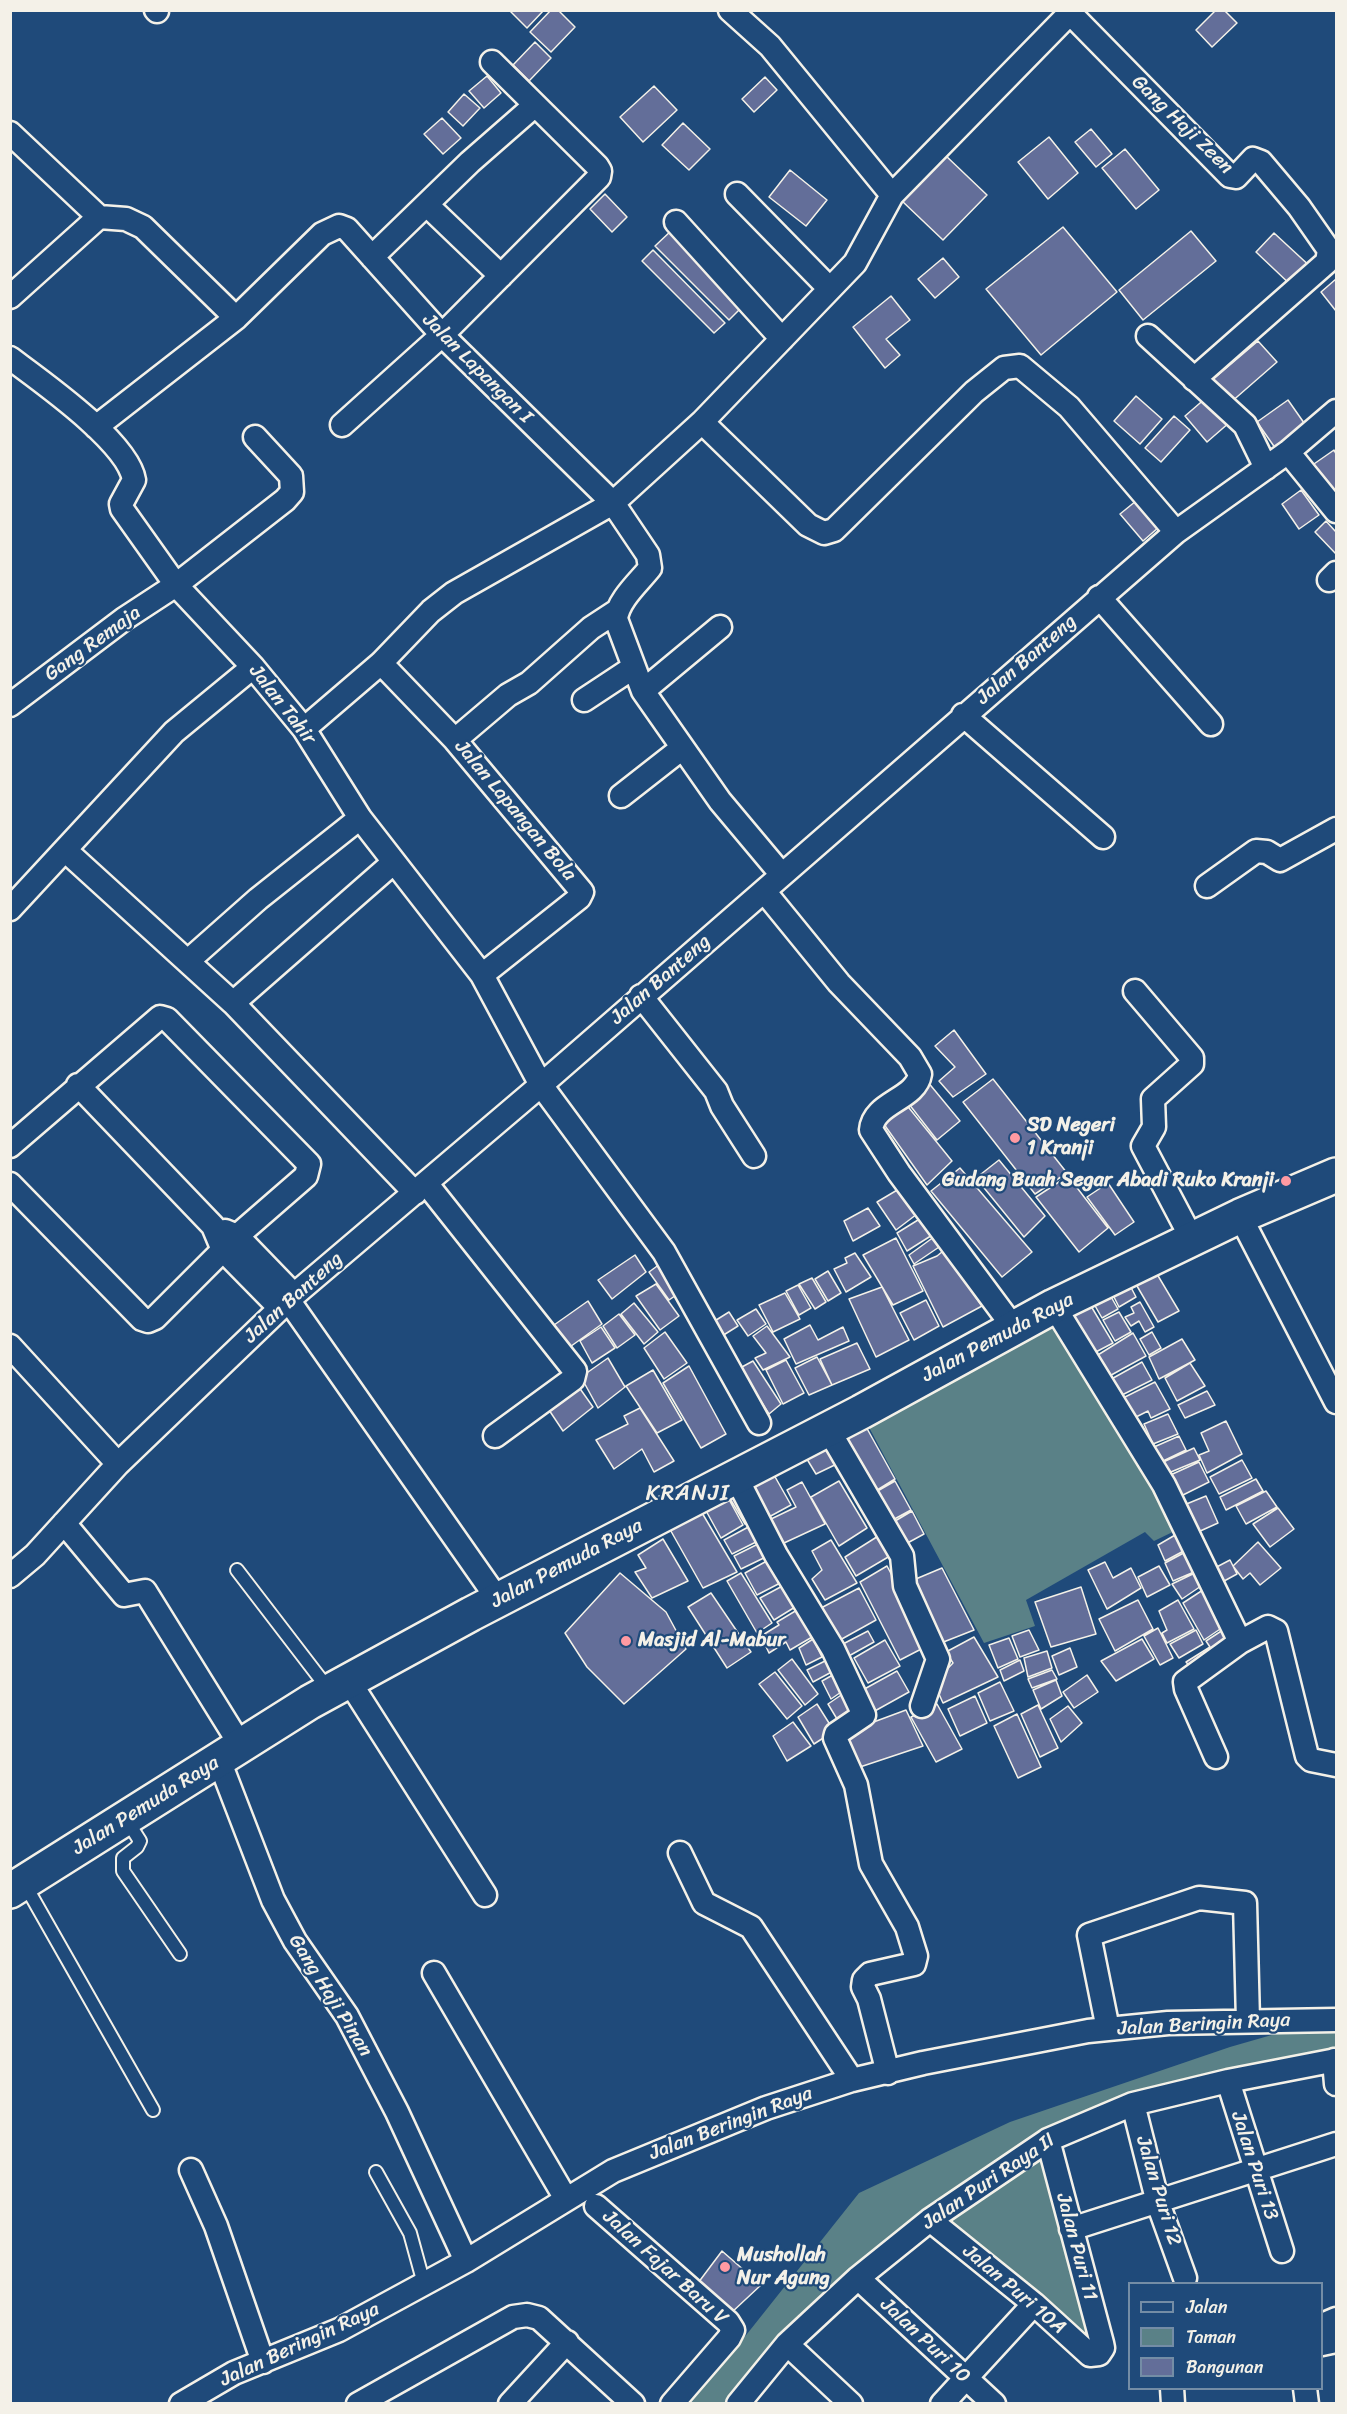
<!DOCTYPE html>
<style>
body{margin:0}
#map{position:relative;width:1347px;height:2414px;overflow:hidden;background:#1f4a7a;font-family:Sriracha,sans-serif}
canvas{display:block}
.frame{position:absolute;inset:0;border:12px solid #f4f1e8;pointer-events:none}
.legend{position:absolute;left:1128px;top:2282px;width:195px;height:108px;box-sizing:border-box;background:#1f4a7a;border:2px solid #748da6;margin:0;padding:8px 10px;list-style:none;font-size:18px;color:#f4f1e8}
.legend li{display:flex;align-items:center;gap:12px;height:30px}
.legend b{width:30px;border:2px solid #748da6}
</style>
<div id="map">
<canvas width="1347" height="2414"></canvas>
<div class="frame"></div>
<ul class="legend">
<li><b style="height:8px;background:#1f4a7a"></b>Jalan</li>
<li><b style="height:16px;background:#5a8187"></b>Taman</li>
<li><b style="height:16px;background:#636e99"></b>Bangunan</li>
</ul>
</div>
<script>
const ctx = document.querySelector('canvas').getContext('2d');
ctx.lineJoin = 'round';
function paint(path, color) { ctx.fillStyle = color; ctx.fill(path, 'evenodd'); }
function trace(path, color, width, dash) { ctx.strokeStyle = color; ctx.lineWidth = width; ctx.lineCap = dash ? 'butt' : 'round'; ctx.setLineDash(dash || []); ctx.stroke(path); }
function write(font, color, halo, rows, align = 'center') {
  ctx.font = font + ' Sriracha,sans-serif'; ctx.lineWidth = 4.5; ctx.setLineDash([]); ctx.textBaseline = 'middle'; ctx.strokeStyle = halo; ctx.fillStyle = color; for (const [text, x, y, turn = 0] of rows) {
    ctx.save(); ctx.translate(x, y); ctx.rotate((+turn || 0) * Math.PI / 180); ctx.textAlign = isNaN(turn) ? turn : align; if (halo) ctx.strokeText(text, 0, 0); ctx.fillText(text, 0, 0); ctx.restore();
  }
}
const green = new Path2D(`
 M1053 1316 1179 1529 1154 1541 1145 1532 1026 1600 1035 1626 984 1643 864 1418Z
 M1336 2026V2056L1043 2135 781 2339 726 2403 683 2404 743 2339 859 2193 1010 2122 1230 2047 1296 2028Z
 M1043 2147 1099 2347 938 2220Z`);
const building = new Path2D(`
 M509 10H544L527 28Z
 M551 10H558L575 27 551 52 530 32Z
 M1216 10H1224L1237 23 1212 47 1196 30Z
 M535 42 551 58 529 81 513 65Z
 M487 76 501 93 484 108 469 91Z
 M765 77 777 90 754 112 742 99Z
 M654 86 677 110 643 142 620 117Z
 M464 94 480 108 463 126 448 112Z
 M442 118 461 138 443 154 424 134Z
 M683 123 710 149 689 170 662 145Z
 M1091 129 1112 154 1096 167 1075 142Z
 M1049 137 1078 173 1048 199 1018 162Z
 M1125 149 1159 190 1136 209 1102 168Z
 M945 155 987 195 943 240 902 201Z
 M790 170 827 200 806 226 769 197Z
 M605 194 627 217 612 232 590 209Z
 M1063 227 1117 292 1041 355 986 289Z
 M673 229 746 303 729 320 655 246Z
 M1191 231 1216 261 1143 320 1119 290Z
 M1274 233 1313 269 1294 288 1256 252Z
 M653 250 725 323 714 333 642 261Z
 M943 258 959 277 935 298 918 279Z
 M1336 279V311L1321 292Z
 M891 296 910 320 886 339 900 355 885 368 853 327Z
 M1258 341 1277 362 1230 403 1211 381Z
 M1136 396 1162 419 1140 444 1114 421Z
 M1207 397 1230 422 1207 442 1185 416Z
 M1288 400 1309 430 1278 452 1257 422Z
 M1174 416 1190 430 1161 462 1145 448Z
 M1334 450 1336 454V489L1330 493 1311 466Z
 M1301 490 1319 515 1299 529 1282 504Z
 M1136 501 1159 527 1143 541 1120 514Z
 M1326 521 1336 532V554L1315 532Z
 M954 1030 986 1074 953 1097 939 1081 955 1067 935 1046Z
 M993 1079 1067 1173 1035 1194 963 1102Z
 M927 1081 960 1121 937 1140 905 1099Z
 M905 1103 952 1161 927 1185 881 1120Z
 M999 1160 1045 1216 1024 1237 976 1178Z
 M960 1168 1032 1252 1002 1277 931 1191Z
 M1068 1176 1108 1228 1079 1252 1036 1197Z
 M1108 1183 1134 1222 1115 1235 1087 1197Z
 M904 1186 921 1211 896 1230 877 1202Z
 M868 1208 880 1226 853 1241 844 1221Z
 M926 1215 937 1232 907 1251 897 1233Z
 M938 1234 945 1243 914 1264 909 1255Z
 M896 1238 923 1291 893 1305 863 1255Z
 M948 1247 961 1276 982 1306 943 1327 913 1266 937 1256Z
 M855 1253 871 1277 846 1292 834 1269 847 1263 845 1258Z
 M635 1255 646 1272 612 1299 598 1280Z
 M664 1261 682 1291 669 1300 649 1272Z
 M1151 1264 1179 1311 1158 1322 1130 1274Z
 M828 1271 841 1293 828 1301 815 1279Z
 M1125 1276 1136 1297 1119 1307 1108 1285Z
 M812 1278 826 1302 815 1309 799 1284Z
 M656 1284 679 1316 660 1330 636 1296Z
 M798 1285 811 1308 799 1315 786 1291Z
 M882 1287 909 1340 876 1357 849 1299Z
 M1106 1288 1118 1309 1102 1318 1090 1297Z
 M785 1293 800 1319 773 1332 759 1305Z
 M1085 1296 1113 1343 1092 1354 1064 1306Z
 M926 1300 939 1326 914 1340 900 1313Z
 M588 1301 602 1324 567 1349 554 1325Z
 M1140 1302 1154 1327 1145 1332 1139 1321 1131 1326 1125 1317 1134 1313 1131 1307Z
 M634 1303 658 1332 644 1344 621 1314Z
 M756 1309 766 1324 748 1336 737 1320Z
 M729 1312 738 1326 722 1336 713 1322Z
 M1119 1312 1131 1332 1115 1341 1103 1320Z
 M619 1314 635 1335 617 1348 603 1326Z
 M810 1325 818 1340 843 1327 849 1341 796 1364 784 1339Z
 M767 1326 790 1357 763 1370 755 1358 766 1353 753 1336Z
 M601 1327 615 1348 592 1363 580 1341Z
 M665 1332 687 1363 664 1379 644 1348Z
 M1152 1332 1161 1348 1149 1355 1140 1339Z
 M1133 1333 1146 1356 1104 1379 1093 1358Z
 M1182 1339 1195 1360 1159 1379 1149 1357Z
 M857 1343 870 1369 832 1385 820 1359Z
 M817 1357 832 1385 809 1395 795 1368Z
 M608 1358 625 1387 598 1408 581 1377Z
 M786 1360 804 1393 783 1404 766 1370Z
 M753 1361 781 1404 769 1414 740 1368Z
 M1142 1362 1152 1380 1116 1398 1106 1382Z
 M1190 1363 1205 1386 1177 1401 1165 1378Z
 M689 1366 726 1434 701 1448 663 1383Z
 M653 1370 682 1420 657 1433 626 1386Z
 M1155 1382 1170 1409 1151 1418 1148 1411 1128 1421 1117 1401Z
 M576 1383 593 1407 563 1431 545 1404Z
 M1207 1391 1215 1405 1185 1418 1178 1405Z
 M640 1408 674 1461 654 1472 642 1449 614 1469 596 1440 628 1424 624 1416Z
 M1168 1414 1178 1434 1153 1444 1144 1424Z
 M860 1416 895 1479 874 1492 836 1428Z
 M1226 1421 1242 1454 1207 1473 1199 1455 1209 1451 1201 1433Z
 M827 1432 843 1461 816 1474 799 1446Z
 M1179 1436 1186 1450 1161 1462 1154 1447Z
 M1194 1448 1200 1460 1166 1474 1161 1463Z
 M1242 1460 1252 1478 1219 1494 1210 1477Z
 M1199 1462 1209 1482 1177 1498 1166 1477Z
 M774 1475 791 1505 767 1518 748 1487Z
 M1256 1479 1263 1491 1226 1510 1220 1497Z
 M839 1481 867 1528 839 1546 811 1497Z
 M895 1481 911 1510 889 1522 874 1493Z
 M802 1482 825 1524 784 1543 769 1520 796 1507 787 1490Z
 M721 1485 743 1525 721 1538 699 1498Z
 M722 1485 755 1519 745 1524Z
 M1266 1491 1277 1507 1246 1524 1236 1506Z
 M1206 1496 1218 1523 1198 1532 1184 1505Z
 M695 1501 737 1572 703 1588 663 1517Z
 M1278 1508 1294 1529 1270 1547 1253 1524Z
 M912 1511 924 1534 902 1546 890 1524Z
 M754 1524 762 1539 732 1554 724 1540Z
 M1182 1531 1191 1547 1165 1561 1158 1545Z
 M883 1533 895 1553 856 1576 845 1557Z
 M663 1539 688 1581 652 1598 635 1572 646 1568 638 1555Z
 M831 1540 857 1583 825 1600 812 1579 822 1570 812 1551Z
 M764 1541 772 1554 741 1569 734 1556Z
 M1258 1542 1281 1568 1260 1585 1250 1573 1243 1579 1233 1566Z
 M1191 1549 1201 1569 1173 1581 1165 1563Z
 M774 1557 786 1580 757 1595 745 1573Z
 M1230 1560 1237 1574 1215 1586 1209 1571Z
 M1105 1562 1113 1578 1131 1568 1141 1588 1107 1609 1088 1570Z
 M887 1566 929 1645 900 1660 860 1582Z
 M1159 1566 1170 1585 1147 1597 1138 1577Z
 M942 1568 974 1630 941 1643 911 1581Z
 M1201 1570 1207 1582 1182 1599 1172 1584Z
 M620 1573 666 1612 686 1649 624 1704 587 1667 565 1633Z
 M741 1573 772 1623 757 1633 727 1581Z
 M788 1583 800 1604 774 1620 760 1598Z
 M1209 1586 1229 1623 1204 1640 1183 1603Z
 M1081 1587 1096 1634 1051 1647 1035 1602Z
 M859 1588 876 1620 840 1640 821 1608Z
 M711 1593 751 1652 727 1668 688 1607Z
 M1138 1600 1153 1629 1115 1651 1099 1619Z
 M1178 1600 1194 1629 1167 1643 1162 1633 1167 1630 1159 1611Z
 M802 1607 819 1633 790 1650 786 1642 769 1653 761 1636 779 1625 777 1622Z
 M1229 1626 1238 1642 1194 1671 1186 1662 1210 1647 1206 1641Z
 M1158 1628 1173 1658 1160 1665 1144 1636Z
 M1029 1630 1039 1650 1020 1657 1012 1636Z
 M1196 1630 1203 1644 1179 1658 1170 1644Z
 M868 1631 874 1642 847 1657 841 1645Z
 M974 1637 998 1677 943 1703 934 1683 953 1663 946 1652Z
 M1009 1638 1018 1659 998 1668 989 1645Z
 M813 1639 822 1657 806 1665 799 1648Z
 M1142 1639 1154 1659 1116 1681 1101 1661Z
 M885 1640 900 1666 868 1683 854 1658Z
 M1070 1648 1077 1667 1059 1675 1052 1656Z
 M1047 1651 1052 1668 1028 1677 1024 1658Z
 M833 1657 839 1668 813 1682 807 1670Z
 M792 1659 818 1694 805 1705 778 1670Z
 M1020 1660 1024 1671 1004 1681 1000 1670Z
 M1052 1670 1057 1679 1032 1688 1028 1679Z
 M897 1671 909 1692 873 1712 859 1692Z
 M775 1672 802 1706 787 1719 759 1684Z
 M838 1672 847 1688 831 1699 822 1681Z
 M1087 1675 1098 1692 1074 1708 1063 1692Z
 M1056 1680 1062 1696 1041 1709 1033 1690Z
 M1000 1682 1014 1711 990 1721 978 1693Z
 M847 1691 856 1707 837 1719 828 1704Z
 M975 1696 987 1723 960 1736 948 1709Z
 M817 1704 834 1731 814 1744 798 1717Z
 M937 1704 962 1749 936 1762 911 1717Z
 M1038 1705 1058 1748 1040 1757 1021 1714Z
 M1068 1706 1082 1723 1061 1742 1050 1719Z
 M906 1710 923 1746 860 1767 844 1733Z
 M1017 1714 1041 1767 1018 1778 994 1726Z
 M793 1722 811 1746 787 1761 773 1736Z
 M722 2251 761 2285 731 2313 698 2283Z`);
const service = new Path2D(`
 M237 1570 329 1690
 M126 1819 140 1841 137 1847 123 1858V1871L180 1954
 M24 1883 153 2110
 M376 2172 410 2233 424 2284`);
const minor = new Path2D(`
 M156 10 157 11
 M730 10 770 46 892 195
 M1067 10 1230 176 1236 177 1253 159 1261 162 1299 207 1329 250 1327 262 1194 379
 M10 133 99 217 126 219 143 227 236 318
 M737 194 829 288
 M427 205 501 276
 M676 222 782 339
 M372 257 470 162 534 106
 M10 297 99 217
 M1148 336 1245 425 1266 468
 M10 358C42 382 128 442 134 480L121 504 122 509 176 585 253 667 304 729 360 818 482 975 541 1085 664 1252 759 1423
 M702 422 808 525 824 533 834 530 974 392 1004 368 1020 366 1069 407 1176 532
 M342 425 442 335 599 177 600 171 597 166 492 62
 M96 427 236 318 322 234 339 226 347 229 442 335 613 503 648 555 650 568C639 582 618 600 616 619L643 691 720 801 782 875
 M1288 452 1336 511
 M1329 580 1336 573
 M1099 597 1211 724
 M381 663 455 740 582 892 579 898 482 975
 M643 691 720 627
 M584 700 634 667
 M10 705 124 619 176 585 285 500 292 492 291 476 255 437
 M963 715 1103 837
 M304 729 381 663 431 611 454 593 613 503 702 422 855 263 892 195 1073 10
 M455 740 508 695 529 683 591 628 617 611
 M621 796 681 749
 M65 850 233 1003 415 1193
 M1207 886 1256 851 1267 852 1280 860 1336 829
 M764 891 839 983 910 1057 920 1074C916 1100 873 1102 871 1130L899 1173 1014 1328
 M10 909 174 732 253 667
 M188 961 258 899 360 818
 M1135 991 1192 1058V1064L1153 1099 1154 1127 1143 1146 1192 1239
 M641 996 716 1091 722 1106 754 1156
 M233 1003 394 862
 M78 1085 213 1226 223 1250 280 1308
 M10 1146 160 1017 167 1019 309 1164 306 1176 237 1236 155 1318 148 1321 142 1319 10 1184
 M426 1183 575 1371 573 1379 495 1436
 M1240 1216 1336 1402
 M225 1231 237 1236 294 1295
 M289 1301 499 1601
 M1054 1306 1164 1485 1240 1642 1268 1627 1276 1631 1307 1756 1311 1760 1336 1765
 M10 1346 118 1464
 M828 1429 902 1556 905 1586 938 1659 922 1706
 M735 1475 776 1555 833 1649 864 1715 836 1734 835 1738 856 1785 871 1864 907 1927 916 1956 914 1964 870 1974 864 1980 863 1987 869 1999 888 2073
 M64 1523 124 1595 145 1591 241 1746
 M10 1576 35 1555 118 1464 294 1295 541 1085 1176 532 1288 452 1336 411
 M349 1681 485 1895
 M1216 1757 1186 1689 1185 1682 1240 1642
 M219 1760 273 1900 295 1941 347 2016 397 2112 466 2261
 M680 1853 704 1903 751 1927 852 2080
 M434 1973 566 2199
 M1108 2029 1089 1935 1199 1898 1245 1903 1248 2021
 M1334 2060 1336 2084
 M1228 2081 1282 2251
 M1133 2104 1158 2203 1185 2278
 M191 2170 216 2226 263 2362
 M596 2206 728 2322 733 2330 729 2338 672 2404
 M930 2220 1034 2304 1090 2355 1099 2354 1103 2348 1102 2343 1048 2140
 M1071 2229 1336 2144
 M858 2278 994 2404
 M1322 2325 1336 2319
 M787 2344 851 2404
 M1322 2344 1336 2341
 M1172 2388 1173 2404
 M1305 2388 1307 2404
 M181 2404 234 2373 339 2330 466 2261 613 2171 766 2108 852 2080 923 2063 1088 2031 1168 2023 1336 2020
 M358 2404 513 2317 527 2315 539 2318 633 2404
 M510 2404 567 2342
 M738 2404 787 2344 858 2278 930 2220 1048 2140 1133 2104 1228 2081 1336 2060
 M942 2404 1034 2304`);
const primary = new Path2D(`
 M10 1891 310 1702 471 1614 861 1412 1054 1306 1240 1216 1336 1175`);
const markers = [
 [1015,1138,6,"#ff9aa2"],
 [1286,1181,6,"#ff9aa2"],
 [626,1641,6,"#ff9aa2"],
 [725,2267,6,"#ff9aa2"]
];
const streetNames = [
 ["Gang Haji Zeen",1182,125,44],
 ["Jalan Lapangan I",477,369,45],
 ["Gang Remaja",93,644,-36],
 ["Jalan Banteng",1027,660,-41],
 ["Jalan Tahir",282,705,52],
 ["Jalan Lapangan Bola",515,811,50],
 ["Jalan Banteng",661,980,-41],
 ["Jalan Banteng",294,1298,-42],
 ["Jalan Pemuda Raya",998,1338,-28],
 ["Jalan Pemuda Raya",567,1564,-28],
 ["Jalan Pemuda Raya",146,1806,-32],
 ["Gang Haji Pinan",330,1996,58],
 ["Jalan Beringin Raya",1204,2025,-3],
 ["Jalan Beringin Raya",731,2124,-21],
 ["Jalan Puri 13",1254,2166,72],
 ["Jalan Puri Raya II",989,2182,-34],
 ["Jalan Puri 12",1158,2191,73],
 ["Jalan Puri 11",1076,2247,75],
 ["Jalan Fajar Baru V",665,2268,42],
 ["Jalan Puri 10A",1014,2290,40],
 ["Jalan Puri 10",925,2341,43],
 ["Jalan Beringin Raya",300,2345,-25]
];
const poiNames = [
 ["SD Negeri",1027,1126],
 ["1 Kranji",1027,1149],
 ["Gudang Buah Segar Abadi Ruko Kranji",1274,1181,"right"],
 ["Masjid Al-Mabur",638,1641],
 ["Mushollah",737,2256],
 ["Nur Agung",737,2279]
];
const quarterNames = [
 ["KRANJI",688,1494]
];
paint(green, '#5a8187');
paint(building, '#636e99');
trace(building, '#f4f1e8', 1.5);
trace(service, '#f4f1e8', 16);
trace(minor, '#f4f1e8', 27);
trace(primary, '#f4f1e8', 38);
trace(service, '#1f4a7a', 12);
trace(minor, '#1f4a7a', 22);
trace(primary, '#1f4a7a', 33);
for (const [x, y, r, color] of markers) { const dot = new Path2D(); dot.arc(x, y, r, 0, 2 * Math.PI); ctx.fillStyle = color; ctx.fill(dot); trace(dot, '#1f4a7a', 2); }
write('20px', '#f4f1e8', '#1f4a7a', streetNames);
write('bold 20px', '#f4f1e8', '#1f4a7a', poiNames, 'left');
ctx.letterSpacing = '1.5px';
write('22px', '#f4f1e8', '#1f4a7a', quarterNames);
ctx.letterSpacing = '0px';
</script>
